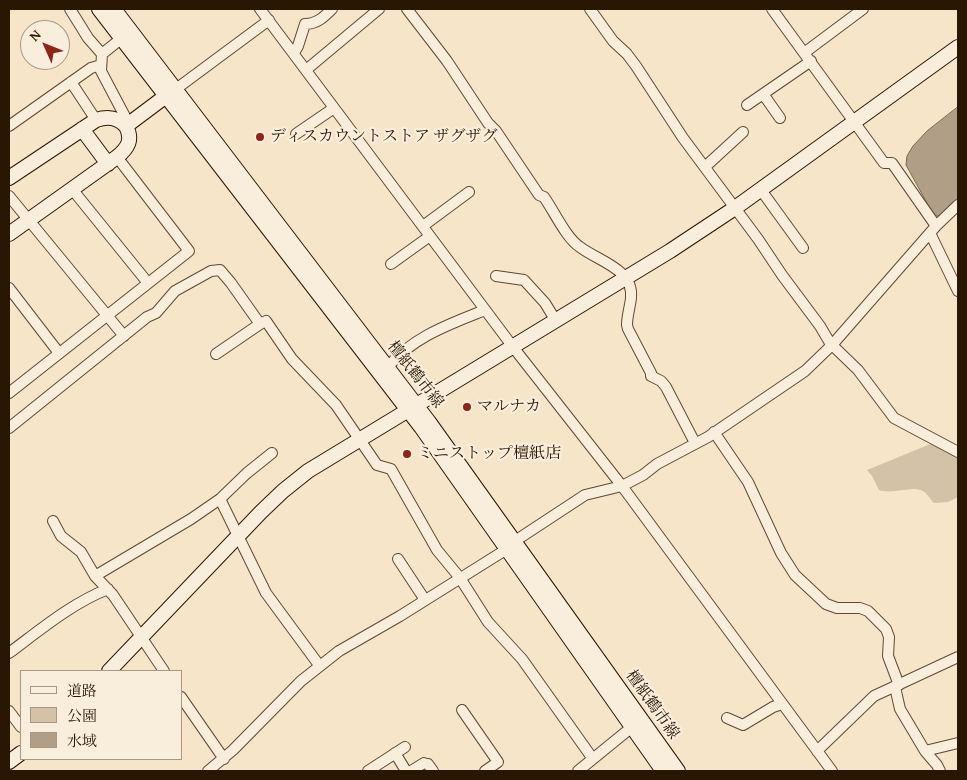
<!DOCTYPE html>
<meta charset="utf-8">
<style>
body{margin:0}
#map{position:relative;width:967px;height:780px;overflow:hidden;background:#f6e5c9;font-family:"Gentium Book Plus","Noto Serif JP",serif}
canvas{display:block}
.frame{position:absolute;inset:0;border:10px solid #291703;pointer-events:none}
.legend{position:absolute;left:20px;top:670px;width:162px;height:90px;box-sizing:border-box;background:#f9eedc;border:1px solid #a69885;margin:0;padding:6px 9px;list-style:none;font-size:15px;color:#291703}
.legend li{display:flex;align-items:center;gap:10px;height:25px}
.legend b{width:25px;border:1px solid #a69885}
.north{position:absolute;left:20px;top:20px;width:50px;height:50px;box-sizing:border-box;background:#f9eedc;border:1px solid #a69885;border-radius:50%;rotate:314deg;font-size:14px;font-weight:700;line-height:20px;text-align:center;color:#291703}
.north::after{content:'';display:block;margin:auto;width:18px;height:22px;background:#8f2418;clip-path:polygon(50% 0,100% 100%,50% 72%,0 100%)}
</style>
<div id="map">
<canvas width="967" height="780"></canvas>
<div class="frame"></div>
<ul class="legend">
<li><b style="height:6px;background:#f9eedc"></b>道路</li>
<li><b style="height:14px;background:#d3c2a7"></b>公園</li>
<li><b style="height:14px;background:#b09f86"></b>水域</li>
</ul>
<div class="north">N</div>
</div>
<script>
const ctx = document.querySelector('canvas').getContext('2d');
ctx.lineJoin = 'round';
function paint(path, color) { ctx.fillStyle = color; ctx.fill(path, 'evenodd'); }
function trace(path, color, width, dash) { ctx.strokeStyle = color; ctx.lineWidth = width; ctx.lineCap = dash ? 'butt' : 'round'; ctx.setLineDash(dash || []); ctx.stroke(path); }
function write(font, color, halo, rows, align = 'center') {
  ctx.font = font + ' "Gentium Book Plus","Noto Serif JP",serif'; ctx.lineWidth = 4.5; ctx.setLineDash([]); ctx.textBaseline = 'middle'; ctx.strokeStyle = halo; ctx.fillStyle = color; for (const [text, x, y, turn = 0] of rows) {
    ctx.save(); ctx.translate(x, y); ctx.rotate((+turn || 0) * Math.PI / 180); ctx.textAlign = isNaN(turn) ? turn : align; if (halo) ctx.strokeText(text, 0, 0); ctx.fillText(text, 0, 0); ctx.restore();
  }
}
const green = new Path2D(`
 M933 443 958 456V497L948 502 934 503C931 500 927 493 923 491 911 485 893 495 879 490L872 476 867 470Z`);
const water = new Path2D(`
 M958 107V200L941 216H937L933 214 906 165 907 156 913 146 927 131Z`);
const street = new Path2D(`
 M70 9 88 38 102 54
 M260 9 513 347 622 486 832 771
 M407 9 447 61 488 123 496 131 539 195 544 197C554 211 566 238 580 247 598 261 634 269 631 298 630 307 627 316 627 325L628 329 651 373V376L661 381 666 387 695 443
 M590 9 613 41 627 54 636 66 683 138 758 239 782 275 820 326 830 343 858 370 894 418 958 452
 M772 9 884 163H892L936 226
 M122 38 102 54 101 71 129 124
 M294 53 298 46 305 24C317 24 324 17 332 9
 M804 53 863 9
 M306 70 379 9
 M71 82 96 120
 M176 89 269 20
 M763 94 780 118
 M747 105 811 61
 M9 126 91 68 101 65
 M296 134 334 108
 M706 166 743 132
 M72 189 148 283
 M761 190 803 248
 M9 196 124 336
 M423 226 469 192
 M930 233 958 291
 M391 264 430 236
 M496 276 524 280 545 303 556 321
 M9 288 59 353
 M216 354 260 324
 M387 368C412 337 450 324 485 310
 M9 393 189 251 117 157
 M9 428 147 317 156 313 175 291 211 271 220 270 231 283 260 324 266 321 292 359 336 405 377 465 391 469 437 550 460 578 488 622 522 659 593 759
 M714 432 748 482 781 553 795 575 826 604 837 608H860L868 611 886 629 889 637 888 656 899 685
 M220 499 266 593 319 665
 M53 521 61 536 81 552 95 576 113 595 164 671
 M515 541 585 495 622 486 643 475 657 464 708 437 805 371 832 345 936 226 958 205
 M398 559 425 600
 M95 576 191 519 220 499 247 473 272 453
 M9 653C40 630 72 603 108 589
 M895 687 900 709 925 751 958 743
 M181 697 224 759
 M462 710 498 762 485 771
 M9 711 21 727
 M727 718 743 725 773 707 782 704
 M817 751 874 696 958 657
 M925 751 937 765 940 771
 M395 753 406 771
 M428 764 433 771
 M208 771 233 750 301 681 339 651 400 616 507 549
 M368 771 405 747
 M411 771 424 763
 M578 771 632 727`);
const secondary = new Path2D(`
 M99 9 421 427 663 771
 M114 9 429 422 678 771
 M82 129 108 164
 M9 178 96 120C108 116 117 117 126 126
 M9 234 117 157C128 148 133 140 126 126L174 90
 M109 671 261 512 283 491 308 471 670 251 735 208 958 47
 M9 762 21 753`);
const markers = [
 [260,137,5,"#8f2418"],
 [467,407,5,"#8f2418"],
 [407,454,5,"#8f2418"]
];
const poiNames = [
 ["ディスカウントストア ザグザグ",270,137],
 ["マルナカ",477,407],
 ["ミニストップ檀紙店",417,454]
];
const streetNames = [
 ["檀紙鶴市線",415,375,52],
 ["檀紙鶴市線",652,705,55]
];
paint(green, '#d3c2a7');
paint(water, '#b09f86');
trace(water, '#7a6952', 1);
trace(street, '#5c4a34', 12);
trace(secondary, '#291703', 16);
trace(street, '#f9eedc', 10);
trace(secondary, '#f9eedc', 14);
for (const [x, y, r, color] of markers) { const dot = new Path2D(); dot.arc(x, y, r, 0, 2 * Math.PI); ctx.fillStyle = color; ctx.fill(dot); trace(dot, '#f9eedc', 2); }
write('16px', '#291703', '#f9eedc', poiNames, 'left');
write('16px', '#291703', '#f9eedc', streetNames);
</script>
